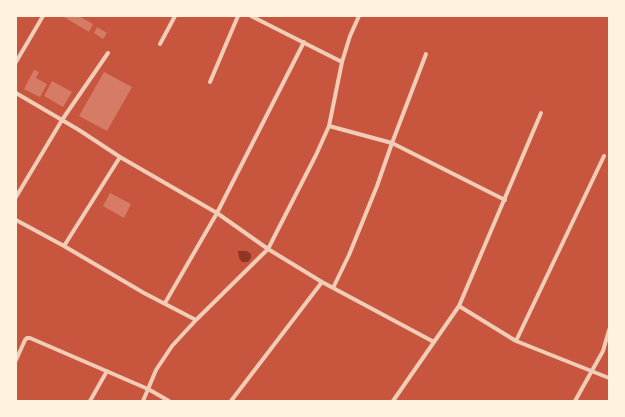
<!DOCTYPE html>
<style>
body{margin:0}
#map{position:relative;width:625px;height:417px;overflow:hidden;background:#c8553d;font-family:Quicksand,sans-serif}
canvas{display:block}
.frame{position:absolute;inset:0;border:17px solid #fff3e0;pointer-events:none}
</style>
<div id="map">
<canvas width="625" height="417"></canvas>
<div class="frame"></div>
</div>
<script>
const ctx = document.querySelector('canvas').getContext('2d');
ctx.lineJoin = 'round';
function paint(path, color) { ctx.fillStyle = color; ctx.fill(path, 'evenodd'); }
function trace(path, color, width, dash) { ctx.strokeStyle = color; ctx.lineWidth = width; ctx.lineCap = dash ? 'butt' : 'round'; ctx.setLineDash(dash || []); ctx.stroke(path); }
const water = new Path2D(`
 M238 251H247L251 254V258L248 262H242L239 258Z`);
const building = new Path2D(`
 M65 16H79L93 24 89 32 64 17Z
 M97 27 107 33 103 39 94 33Z
 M34 70 39 72 36 78 47 84 40 97 24 89Z
 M104 72 132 87 107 131 79 116Z
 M52 81 72 92 63 107 44 96Z
 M110 193 131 204 124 218 103 206Z`);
const minor = new Path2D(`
 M251 16 342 62
 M160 44 175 16
 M16 62 43 16
 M210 82 238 16
 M16 93 79 130 120 157 217 213 268 249 196 320 144 293 64 246 16 220
 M329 126 392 143 505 200
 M16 197 62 120 108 53
 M64 246 120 157
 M322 282 434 342
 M333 288 349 255 377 186 392 143 426 54
 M165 303 217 213 304 42
 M459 306 516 341 609 378
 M516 341 604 156
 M16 360 25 340 27 338H30L148 389 169 401
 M90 401 107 371
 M143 401 156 370 172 346 196 320
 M231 401 322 282 268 249 316 155 329 126 342 62 350 36 359 16
 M393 401 459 306 541 113
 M575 401 603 351 609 330`);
paint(water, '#8f3625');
paint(building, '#d67c66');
trace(minor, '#f1ccb7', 4);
</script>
